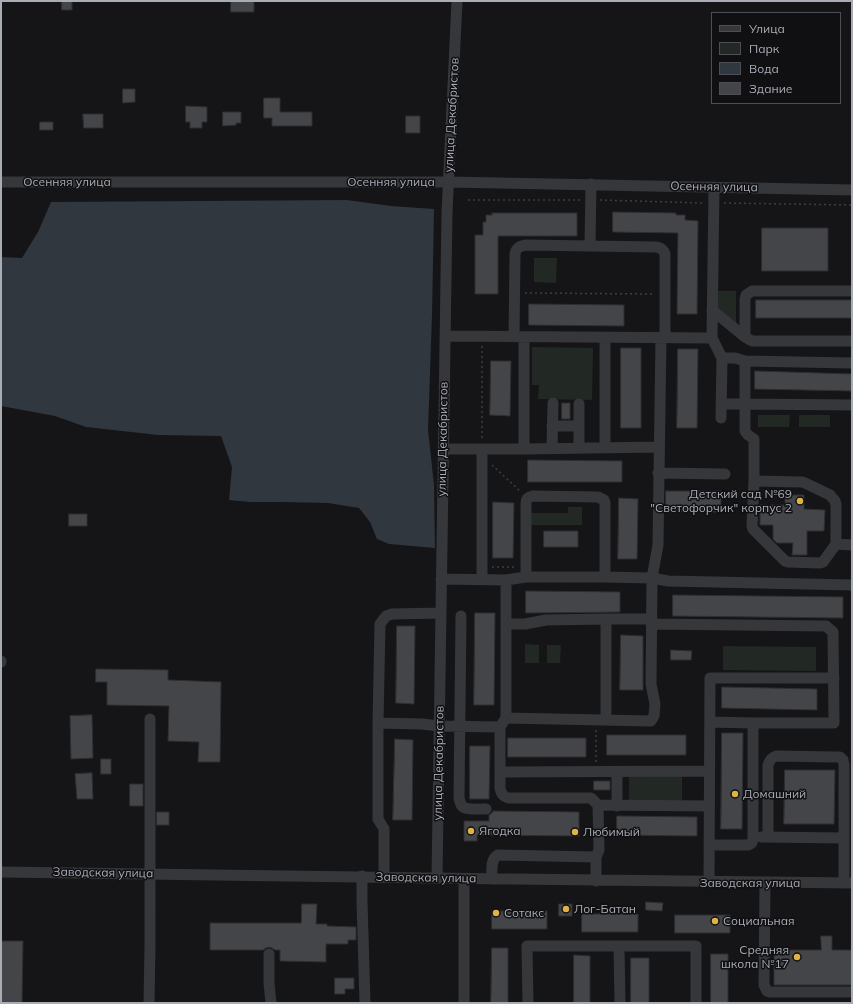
<!DOCTYPE html>
<meta charset="utf-8">
<style>
body{margin:0}
#map{position:relative;width:853px;height:1004px;overflow:hidden;background:#151517;font-family:Mulish,sans-serif}
canvas{display:block}
.frame{position:absolute;inset:0;border:2px solid #a8acb5;pointer-events:none}
.legend{position:absolute;left:711px;top:12px;width:130px;height:92px;box-sizing:border-box;background:#101012;border:1px solid #4d4e53;margin:0;padding:5px 7px;list-style:none;font-size:12px;color:#a8acb5}
.legend li{display:flex;align-items:center;gap:8px;height:20px}
.legend b{width:20px;border:1px solid #4d4e53}
</style>
<div id="map">
<canvas width="853" height="1004"></canvas>
<div class="frame"></div>
<ul class="legend">
<li><b style="height:5px;background:#36373b"></b>Улица</li>
<li><b style="height:11px;background:#222823"></b>Парк</li>
<li><b style="height:11px;background:#30373e"></b>Вода</li>
<li><b style="height:11px;background:#444549"></b>Здание</li>
</ul>
</div>
<script>
const ctx = document.querySelector('canvas').getContext('2d');
ctx.lineJoin = 'round';
function paint(path, color) { ctx.fillStyle = color; ctx.fill(path, 'evenodd'); }
function trace(path, color, width, dash) { ctx.strokeStyle = color; ctx.lineWidth = width; ctx.lineCap = dash ? 'butt' : 'round'; ctx.setLineDash(dash || []); ctx.stroke(path); }
function write(font, color, halo, rows, align = 'center') {
  ctx.font = font + ' Mulish,sans-serif'; ctx.lineWidth = 3; ctx.setLineDash([]); ctx.textBaseline = 'middle'; ctx.strokeStyle = halo; ctx.fillStyle = color; for (const [text, x, y, turn = 0] of rows) {
    ctx.save(); ctx.translate(x, y); ctx.rotate((+turn || 0) * Math.PI / 180); ctx.textAlign = isNaN(turn) ? turn : align; if (halo) ctx.strokeText(text, 0, 0); ctx.fillText(text, 0, 0); ctx.restore();
  }
}
const green = new Path2D(`
 M534 258H557L556 283 534 282Z
 M716 291H736V325L716 309Z
 M532 347 593 348 592 400 538 399 539 385H532Z
 M758 415H790L789 427H758Z
 M799 415H830V427H799Z
 M568 507H582V525H529V513H568Z
 M525 644 539 645V663H525Z
 M547 645H561L560 663H547Z
 M723 646 816 647V671L723 670Z
 M629 774 682 775V803H629Z`);
const water = new Path2D(`
 M347 200 391 206 434 209 432 315 428 430 434 485 435 548 389 544 377 539 370 522 359 508 328 503 281 502H250L229 500 232 467 221 436 158 435 86 427 55 416 1 406V257L22 258 38 232 51 202Z`);
const building = new Path2D(`
 M62 1H72V10H62Z
 M231 1H254V12H231Z
 M123 89H135V102L123 103Z
 M264 98H280V112H312V126H272V118H264Z
 M186 106 207 107V122H202V128H190V122H186Z
 M223 112H241V123H236V125L223 126Z
 M83 114H103V128H84Z
 M406 116H420V133H406Z
 M40 122H53V130H40Z
 M613 212 676 213V215H685V220L698 221 697 314H677L678 233 613 232Z
 M492 213H577V236H498V294H475V235H483V222H486V215H492Z
 M762 228H828V271H762Z
 M756 300H852V318H756Z
 M529 304 624 305V326L529 325Z
 M621 348H641V428H621Z
 M678 349H698L697 428H677Z
 M491 361H511L510 416 490 415Z
 M755 371 852 374V391L755 389Z
 M562 403H570V419H562Z
 M528 460 622 461V482H528Z
 M666 491H721V512H666Z
 M785 495H804V509L825 510 824 531H807V555H792L793 543H777L773 539V525H760V505H785Z
 M619 498 638 499 637 559H618Z
 M493 502 514 503 513 558H493Z
 M69 514H87V526H69Z
 M544 531H578V547H544Z
 M526 591 620 592V612L526 613Z
 M673 595 843 597V618L673 616Z
 M475 613H495L494 705H474Z
 M397 626H415L414 704 396 703Z
 M621 635 643 636V690H620Z
 M671 650 692 651 691 660H671Z
 M96 669 168 670V680L221 682 220 762H198L199 742 168 741 169 706 107 705V682H96Z
 M722 687 817 689V710L722 708Z
 M92 715 93 758 71 759 70 716Z
 M722 733H743L742 829H721Z
 M607 735H686V755H607Z
 M508 738H586V757H508Z
 M395 739 413 740 412 820H393Z
 M470 746H490L489 799H470Z
 M101 759H111V774H101Z
 M785 770H835L834 824H784Z
 M92 773 93 799H77L75 774Z
 M594 781H610V790H594Z
 M130 784H143V806H130Z
 M493 811 579 812V836L477 835V841H464V821H489V815L492 813Z
 M157 812H169V825H157Z
 M617 816 697 817V836L617 835Z
 M646 902 663 903 662 911 646 910Z
 M302 904H317L316 924H327V926L356 927V940H348V944H326V962L280 961V950H275L272 948 269 947 266 948 263 950H210V923H301Z
 M559 904H572V916H559Z
 M492 911H547V929H492Z
 M582 914H638V932H582Z
 M675 915H730V933H675Z
 M821 936H832V950H852V985H774V950H821Z
 M1 941H23L22 1003H1Z
 M492 948H508V1003H491Z
 M711 954H728V1003H711Z
 M574 955 590 956V1003H574Z
 M631 958H649V1003H631Z
 M335 978H354V989H345V994H335Z`);
const path = new Path2D(`
 M468 200H580
 M600 200 704 203
 M724 203 852 205
 M525 293 655 294
 M482 346V438
 M492 465 520 491
 M492 567H516
 M596 730V762`);
const minor = new Path2D(`
 M1 182H449L852 190
 M714 187 712 338 722 358H735L745 361 852 363
 M590 246 591 184
 M712 310 745 337 752 341H852
 M445 336 712 338
 M514 337 515 254C516 248 519 246 526 245L656 247C661 248 663 249 665 254V338
 M524 337V449L659 447
 M745 337V300L746 295 752 291H852
 M745 361V404L852 405
 M722 404H745V431L748 435 754 439V481L802 482 805 483 830 495 835 501 836 504V544L852 545
 M721 418 722 358
 M552 426H579
 M552 448 553 403
 M579 448V404
 M605 448V337
 M443 449H524
 M658 473 725 474
 M754 481 752 526 753 529 785 561 788 562 820 563 823 562 836 544
 M526 577V503C526 499 528 497 533 496L598 497 604 500 605 503V577
 M441 579 506 580 526 577H605L652 578 668 581 852 585
 M482 579V449
 M461 616 459 798C460 801 460 805 463 807 467 810 481 809 486 809
 M606 619H652
 M507 624H525L546 620 606 619V720
 M651 624 826 626 833 632 834 723H753L710 722
 M1 662V661
 M506 718V580
 M378 723 422 724 439 726 500 727 506 718 651 721 654 716 655 704 651 684 652 578 658 545 661 338
 M500 727V788C501 794 503 796 508 798H591L598 805 599 850 596 857V881
 M500 772 709 771
 M617 772V806
 M598 805 709 806
 M761 837 844 838
 M768 837V765C770 760 771 758 776 756L835 757H840L843 760 844 765V883
 M709 845H748L752 843 753 839V723
 M1 872C285 875 568 881 852 883
 M362 876V901L365 1003
 M384 877V829L378 819V723L380 624 386 616 392 614 440 613
 M437 878 447 212 454 65 457 1
 M464 879V1003
 M492 879C492 871 490 859 498 855L596 857
 M709 882 710 678H834
 M765 883 764 985 767 991 770 992H852
 M619 946 620 1003
 M269 954V983L271 1003
 M149 1003 150 946V719
 M528 1003 527 946H696V1003`);
const markers = [
 [800,501,4,"#dfb345"],
 [735,794,4,"#dfb345"],
 [471,831,4,"#dfb345"],
 [575,832,4,"#dfb345"],
 [566,909,4,"#dfb345"],
 [496,913,4,"#dfb345"],
 [715,921,4,"#dfb345"],
 [797,957,4,"#dfb345"]
];
const streetNames = [
 ["улица Декабристов",452,115,-87],
 ["Осенняя улица",67,182],
 ["Осенняя улица",391,182],
 ["Осенняя улица",714,187,1],
 ["улица Декабристов",443,439,-89],
 ["улица Декабристов",439,763,-89],
 ["Заводская улица",103,873,1],
 ["Заводская улица",426,878,1],
 ["Заводская улица",750,883]
];
const poiNames = [
 ["Детский сад №69",792,494,"right"],
 ["\"Светофорчик\" корпус 2",792,508,"right"],
 ["Домашний",743,794],
 ["Ягодка",479,831],
 ["Любимый",583,832],
 ["Лог-Батан",574,909],
 ["Сотакс",504,913],
 ["Социальная",723,921],
 ["Средняя",789,950,"right"],
 ["школа №17",789,964,"right"]
];
paint(green, '#222823');
paint(water, '#30373e');
paint(building, '#444549');
trace(building, '#2f2f32', 1);
trace(path, '#3d3e42', 1.5, [2, 3]);
trace(minor, '#36373b', 11);
for (const [x, y, r, color] of markers) { const dot = new Path2D(); dot.arc(x, y, r, 0, 2 * Math.PI); ctx.fillStyle = color; ctx.fill(dot); trace(dot, '#101012', 1.5); }
write('12px', '#a8acb5', '#101012', streetNames);
write('12px', '#a8acb5', '#101012', poiNames, 'left');
</script>
